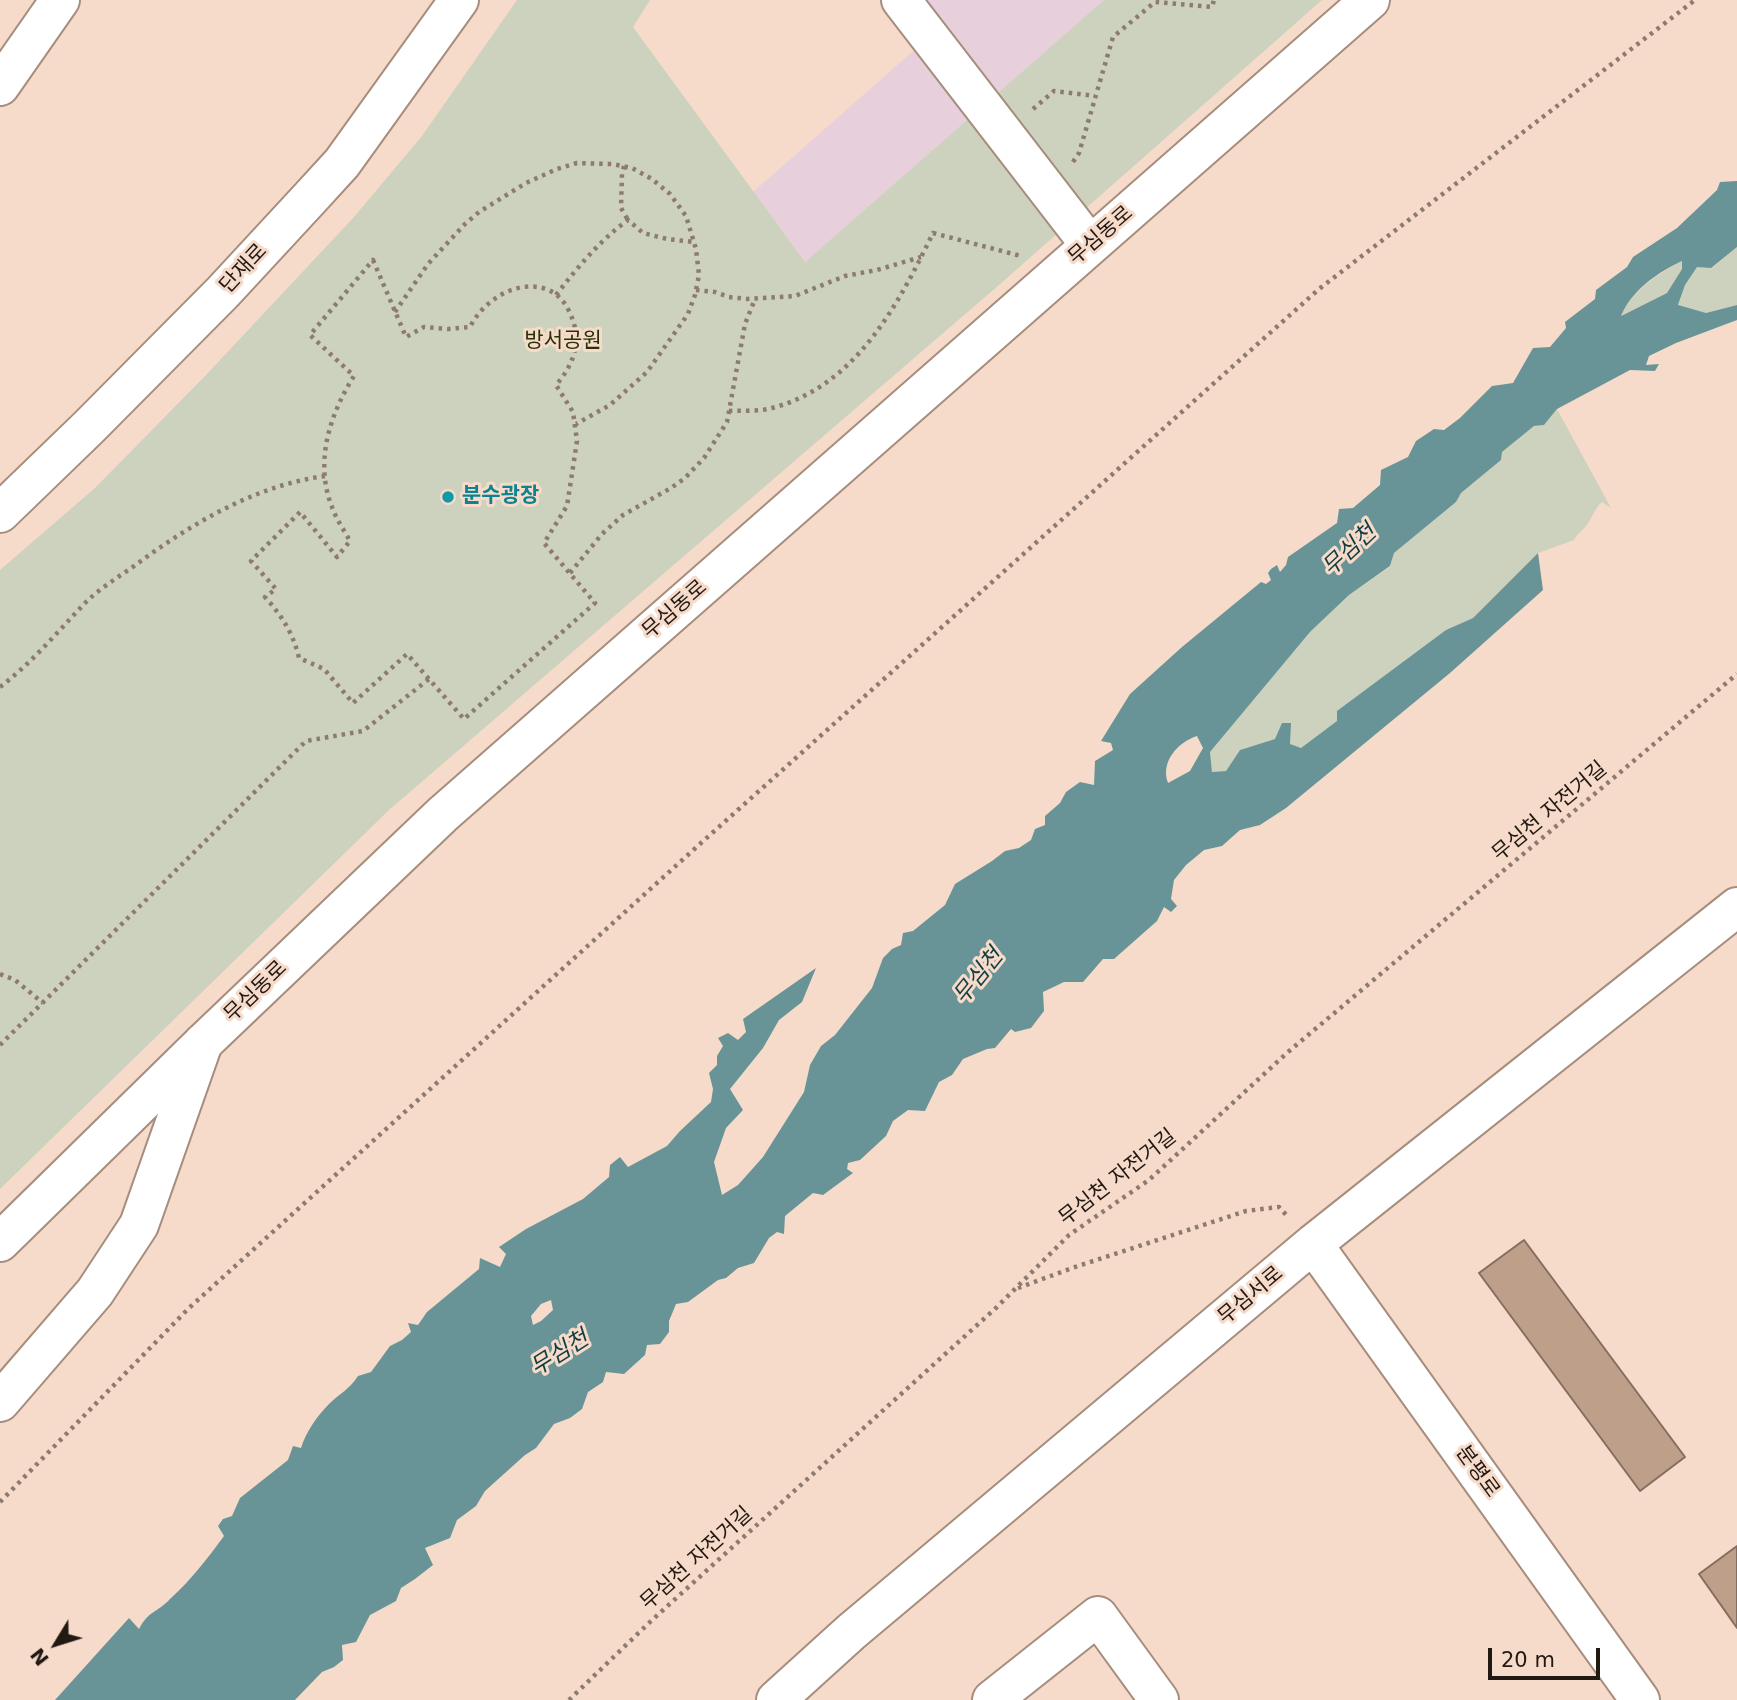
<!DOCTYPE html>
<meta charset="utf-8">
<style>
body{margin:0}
#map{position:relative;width:1737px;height:1700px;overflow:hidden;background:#f6dbca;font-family:"DejaVu Sans",sans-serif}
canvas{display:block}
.north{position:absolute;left:21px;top:1609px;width:70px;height:70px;-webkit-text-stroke:5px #f6dbca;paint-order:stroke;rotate:232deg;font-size:19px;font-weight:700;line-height:28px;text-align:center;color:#221913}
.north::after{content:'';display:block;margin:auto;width:24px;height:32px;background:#221913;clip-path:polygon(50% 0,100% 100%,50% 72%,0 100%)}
.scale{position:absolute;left:1488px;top:1648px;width:112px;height:32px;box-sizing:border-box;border:4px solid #221913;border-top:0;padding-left:9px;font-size:21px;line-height:24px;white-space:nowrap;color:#221913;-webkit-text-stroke:5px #f6dbca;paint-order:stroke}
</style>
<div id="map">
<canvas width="1737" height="1700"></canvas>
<div class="north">N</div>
<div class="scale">20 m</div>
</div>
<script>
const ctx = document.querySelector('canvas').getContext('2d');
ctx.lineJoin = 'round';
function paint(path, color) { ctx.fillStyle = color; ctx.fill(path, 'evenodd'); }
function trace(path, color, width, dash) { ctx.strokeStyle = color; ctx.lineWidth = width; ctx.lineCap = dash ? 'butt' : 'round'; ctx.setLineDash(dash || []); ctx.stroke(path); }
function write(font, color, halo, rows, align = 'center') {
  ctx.font = font + ' "DejaVu Sans","Noto Sans KR",sans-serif'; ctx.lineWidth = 6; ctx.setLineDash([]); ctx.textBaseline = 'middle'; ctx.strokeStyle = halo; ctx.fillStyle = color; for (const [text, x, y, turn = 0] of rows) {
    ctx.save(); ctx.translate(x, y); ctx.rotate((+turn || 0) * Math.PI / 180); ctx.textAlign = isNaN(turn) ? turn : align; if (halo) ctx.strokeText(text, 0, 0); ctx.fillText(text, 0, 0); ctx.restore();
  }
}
const commercial = new Path2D(`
 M927 0H1104L805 262 753 192 944 24Z`);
const green = new Path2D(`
 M517 0H650L633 27 805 262 1104 0H1322L999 285 389 810 0 1189V570L95 488 206 375 354 217 422 136Z
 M1737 247V305L1706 313 1678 306 1685 285 1697 266 1711 268Z
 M1682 261V269L1667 293 1620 316C1633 291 1657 274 1682 261Z
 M1557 409 1611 508 1602 502C1594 509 1592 519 1585 527 1581 532 1577 534 1574 540L1538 553 1473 618 1446 630 1338 721 1301 748 1275 739 1240 750 1226 771 1212 772 1210 752 1310 632 1349 595 1390 567 1394 553 1456 502 1461 493 1501 460 1502 452 1534 426 1544 425Z`);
const water = new Path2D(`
 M1737 181V247L1711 268 1697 267 1685 285 1678 305 1706 313 1737 305V320L1676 343 1649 356 1646 365 1659 364 1655 371 1630 370 1557 409 1544 425 1534 426 1502 452 1501 460 1461 493 1456 502 1394 553 1390 566 1349 595 1310 632 1210 752 1212 772 1226 771 1240 750 1275 739 1282 723H1291L1290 744 1301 748 1337 721V711L1446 630 1473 618 1538 553 1543 590 1450 673 1286 808 1260 825 1240 830 1222 846 1204 850 1186 865 1174 880 1171 899 1177 906 1171 912 1164 907 1157 921 1114 959H1103L1083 982H1064L1043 992 1044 1011 1031 1028 1015 1032 1011 1029 995 1048 987 1049 963 1059 952 1075 939 1082 925 1111 908 1110 893 1121 886 1136 860 1160 848 1163 847 1169 853 1173 823 1195 813 1193 785 1216 784 1234 777 1232 769 1238 754 1263 738 1268 726 1278 718 1280 688 1302 676 1304 669 1321V1332L660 1344 647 1345 645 1355 624 1374 606 1372 603 1382 588 1392 582 1409 570 1418 554 1424 536 1448 525 1455 485 1491 476 1506 457 1520 450 1538 425 1548 433 1565 415 1579 401 1588 396 1601 370 1615 356 1642 342 1645 343 1660 334 1667 322 1672 295 1700H55L129 1618 139 1629C149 1610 157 1613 170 1599 191 1580 207 1559 224 1536L218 1526 223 1519 232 1516 240 1498 288 1460 293 1446 301 1448C306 1432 317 1416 329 1404 340 1393 349 1390 358 1376L371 1372 390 1346 402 1340 411 1332 408 1323 418 1325 427 1312 479 1269 480 1258 500 1267 506 1254 499 1247 526 1229 583 1199 609 1177 610 1165 620 1157 628 1167 667 1146 680 1131 711 1102 713 1089 709 1073 717 1065V1056L723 1046 718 1038 728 1033 738 1040 746 1032 743 1019 816 968 802 1002 779 1020 763 1048 730 1089 743 1110 726 1128 714 1162 722 1195 738 1185 763 1157 804 1092 810 1065 821 1046 835 1035 872 988 883 958 892 949 901 945 903 933 913 931 945 905 955 884 992 861 1005 851 1019 848 1031 840 1035 829 1045 825V816L1060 803 1066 792 1080 782 1094 785 1095 761 1113 750 1111 743 1101 741 1130 694 1182 647 1261 582 1266 584 1271 580 1268 573 1271 569 1277 565 1280 572 1286 565 1288 557 1337 523 1339 509 1353 508 1380 485 1381 470 1408 457 1416 441 1434 429 1444 430 1460 418 1492 386 1513 383 1533 348 1550 347 1566 328 1565 322 1595 299 1596 290 1627 267 1633 257 1677 228 1717 190 1720 182ZM1682 261V269L1667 293 1621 316C1631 291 1658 272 1682 261ZM1197 736 1203 748 1190 771 1168 783C1160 762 1178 742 1197 736ZM551 1300 553 1310 541 1321 533 1325 531 1316 541 1304Z`);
const building = new Path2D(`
 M1524 1240 1685 1457 1640 1491 1479 1273Z
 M1737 1546V1628L1699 1574Z`);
const path = new Path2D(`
 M1033 109 1054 91 1095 96
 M1073 162 1079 153 1113 37 1155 2 1212 7 1214 0
 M624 166 622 174 621 208 628 220
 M373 260 406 337 424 327 448 329 470 327C483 301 516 279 546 289 557 293 564 301 569 311 583 339 575 363 556 385L573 412 577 441 567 506 544 543 595 603 464 719 407 654 353 703 324 669 299 658C293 633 282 616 265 597L276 589 251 561 300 512 337 557 350 541C344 530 336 519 332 507 314 462 330 414 354 376L310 335Z
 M696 290 715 292 729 297 747 299 795 296 845 276 877 270 921 257
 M556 295C578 267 599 241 628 220L643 233 667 239 694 242
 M395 312 428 264 465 224 479 212 526 183 557 169 577 163 612 164 632 168 652 179 670 194 686 216 696 249 699 275 695 295 688 314 647 372 610 405 576 424
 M729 411C743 410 759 412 772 408 856 386 898 305 933 233L1021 256
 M570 573 602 534 623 515 671 488 685 478 704 458 727 422 745 324 755 299
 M0 687C33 662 59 630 87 601 100 589 115 579 130 569 188 526 252 486 325 476
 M0 974 15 980 43 1003
 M0 1045 306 741 363 731 429 679
 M1018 1288 1075 1267 1246 1211 1279 1207 1289 1218
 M0 1502 189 1308 701 843 1319 289 1695 0
 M569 1700 651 1621 997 1307 1069 1235 1149 1180 1288 1052 1737 674`);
const minor = new Path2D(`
 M901 0 1090 245
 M0 86 60 0
 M0 1402 95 1292 139 1225 203 1043
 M992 1700 1098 1616 1159 1700`);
const tertiary = new Path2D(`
 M0 513 89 427 223 292 310 198 342 163 459 0
 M0 1242 203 1043 443 814 1370 0
 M1313 1244 1640 1700
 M776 1700 851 1632 1313 1244 1737 907`);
const markers = [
 [448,497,7,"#0f9aa8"]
];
const streetNames = [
 ["무심동로",1101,236,-41],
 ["단재로",244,269,-47],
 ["무심동로",675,610,-41],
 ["무심천 자전거길",1550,812,-40],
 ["무심동로",256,992,-44],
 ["무심천 자전거길",1118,1178,-38],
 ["무심서로",1251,1296,-40],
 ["분평로",1477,1472,54],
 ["무심천 자전거길",697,1559,-42]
];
const parkNames = [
 ["방서공원",563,342]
];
const cultureNames = [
 ["분수광장",462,497]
];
const waterNames = [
 ["무심천",1350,551,-43],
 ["무심천",979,977,-51],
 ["무심천",560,1354,-32]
];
paint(commercial, '#e7d0db');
paint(green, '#ccd2bd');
paint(water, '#699497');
paint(building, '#be9f8a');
trace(building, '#856e5f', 2);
trace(minor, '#a68d7d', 42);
trace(tertiary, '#a68d7d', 42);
trace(path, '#8e7b70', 4.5, [3.5, 5]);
trace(minor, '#fff', 38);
trace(tertiary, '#fff', 38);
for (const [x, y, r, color] of markers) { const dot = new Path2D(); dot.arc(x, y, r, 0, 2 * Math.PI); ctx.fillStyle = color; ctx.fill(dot); trace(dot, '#f6dbca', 2.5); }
write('21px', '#221913', '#f6dbca', streetNames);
write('21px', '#283108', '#f6dbca', parkNames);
write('bold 21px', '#0d838f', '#f6dbca', cultureNames, 'left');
write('italic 23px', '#123d40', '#f6dbca', waterNames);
</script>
